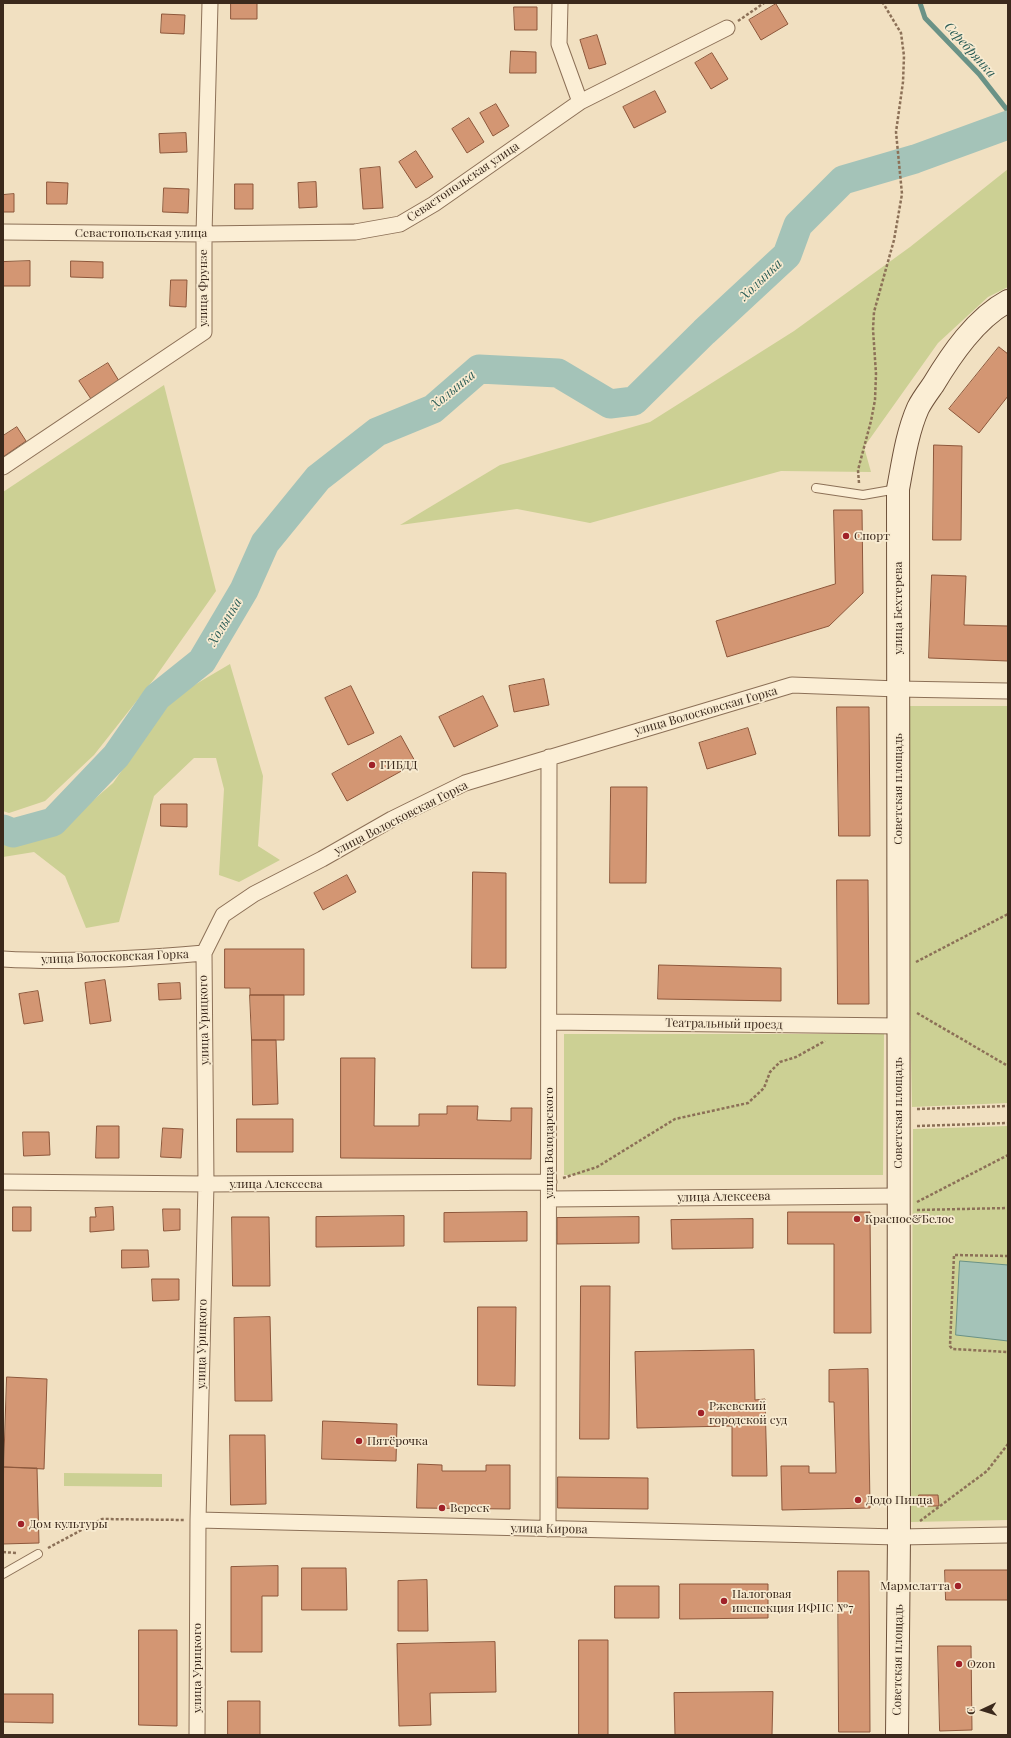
<!DOCTYPE html>
<meta charset="utf-8">
<style>
body{margin:0}
#map{position:relative;width:1011px;height:1738px;overflow:hidden;background:#f1e0c1;font-family:"Playfair Display",serif}
canvas{display:block}
.frame{position:absolute;inset:0;border:4px solid #3b291c;pointer-events:none}
.north{position:absolute;left:963px;top:1690px;width:40px;height:40px;-webkit-text-stroke:3px #f8ebd1;paint-order:stroke;rotate:266deg;font-size:11px;font-weight:700;line-height:16px;text-align:center;color:#3b291c}
.north::after{content:'';display:block;margin:auto;width:14px;height:18px;background:#3b291c;clip-path:polygon(50% 0,100% 100%,50% 72%,0 100%)}
</style>
<div id="map">
<canvas width="1011" height="1738"></canvas>
<div class="frame"></div>
<div class="north">С</div>
</div>
<script>
const ctx = document.querySelector('canvas').getContext('2d');
ctx.lineJoin = 'round';
function paint(path, color) { ctx.fillStyle = color; ctx.fill(path, 'evenodd'); }
function trace(path, color, width, dash) { ctx.strokeStyle = color; ctx.lineWidth = width; ctx.lineCap = dash ? 'butt' : 'round'; ctx.setLineDash(dash || []); ctx.stroke(path); }
function write(font, color, halo, rows, align = 'center') {
  ctx.font = font + ' "Playfair Display",serif'; ctx.lineWidth = 3.5; ctx.setLineDash([]); ctx.textBaseline = 'middle'; ctx.strokeStyle = halo; ctx.fillStyle = color; for (const [text, x, y, turn = 0] of rows) {
    ctx.save(); ctx.translate(x, y); ctx.rotate((+turn || 0) * Math.PI / 180); ctx.textAlign = isNaN(turn) ? turn : align; if (halo) ctx.strokeText(text, 0, 0); ctx.fillText(text, 0, 0); ctx.restore();
  }
}
const green = new Path2D(`
 M1008 169V287L988 297 938 343 864 447 871 472 781 471 590 523 517 509 400 525 500 465 650 422 794 331 910 247Z
 M164 385 216 591 154 679 94 755 45 801 9 813 3 811V492Z
 M230 664 263 776 258 846 280 860 239 882 219 875 224 789 216 758H194L154 796 119 922 86 928 65 876 34 852 3 857V836L19 843 67 823 113 783 174 697Z
 M904 706H1008V1103L912 1107Z
 M564 1034H884L883 1175H564Z
 M1008 1126V1520L911 1522 913 1129Z
 M64 1473 162 1474V1487L64 1486Z`);
const water = new Path2D(`
 M960 1261 1008 1265V1341L956 1335Z`);
const stream = new Path2D(`
 M920 3 925 18 979 74 1008 111`);
const river = new Path2D(`
 M3 829 13 833 53 822 116 756 157 697 202 661 244 590 265 543 318 478 377 432 433 409 479 369 558 373 610 404 634 401 704 332 787 255 798 225 843 180 915 159 1008 125`);
const building = new Path2D(`
 M231 3H257V19H231Z
 M776 4 788 24 761 40 749 20Z
 M514 7H537V30H515Z
 M162 14 185 15 184 34 161 33Z
 M597 35 606 64 589 69 580 40Z
 M511 51 536 52V73H510Z
 M712 53 728 79 711 89 695 63Z
 M655 91 666 112 634 128 623 107Z
 M496 104 509 126 493 136 480 113Z
 M469 118 484 142 467 153 452 129Z
 M186 133 187 152 160 153 159 134Z
 M416 151 433 177 416 188 399 162Z
 M380 167 383 208 363 209 360 169Z
 M47 182 68 183 67 204H47Z
 M316 182 317 207 299 208 298 183Z
 M235 184H253V209H235Z
 M164 188 189 189 188 213 163 212Z
 M14 194V212H3V195Z
 M30 261V286H3V262Z
 M71 261 103 262V278L71 277Z
 M171 280H187L186 307 170 306Z
 M999 347 1008 354V396L979 433 949 409Z
 M108 363 119 381 91 399 79 381Z
 M17 427 26 441 3 457V436Z
 M934 445 962 446 961 540H933Z
 M834 510H862L863 593 829 626 727 657 716 621 835 584Z
 M932 575 966 576 964 625 1008 626V661L929 658Z
 M544 679 549 705 514 712 509 686Z
 M351 686 374 733 348 745 325 698Z
 M483 696 498 726 454 747 439 717Z
 M837 707H869L870 836H839Z
 M748 728 756 754 707 769 699 743Z
 M401 736 416 763 347 801 332 774Z
 M611 787H647L646 883H610Z
 M161 804H187V827L161 826Z
 M473 872 506 873V968H472Z
 M347 875 356 892 323 910 314 893Z
 M837 880H868L869 1004H838Z
 M225 949H304V995H250V988H225Z
 M659 965 781 968V1001L658 999Z
 M105 980 111 1021 90 1024 85 983Z
 M180 983 181 999 159 1000 158 984Z
 M38 991 43 1021 24 1024 19 994Z
 M250 995H284V1040H252Z
 M252 1040H276L278 1104 253 1105Z
 M341 1058H375L374 1126H419V1114H447V1106H478L477 1120 511 1121V1108H532L531 1159 341 1158Z
 M237 1119H293V1152H237Z
 M97 1126H119V1158H96Z
 M163 1128 183 1129 181 1158 161 1157Z
 M23 1132H49L50 1155 24 1156Z
 M13 1207H31V1231H13Z
 M113 1207 114 1230 90 1232V1217H96L95 1208Z
 M163 1209H180V1230L164 1231Z
 M527 1212V1241L444 1242V1213Z
 M788 1212H870L871 1333H834V1244H788Z
 M404 1216V1246L316 1247V1217Z
 M232 1217H269L270 1286H233Z
 M639 1217V1243L557 1244V1218Z
 M753 1219V1248L672 1249 671 1220Z
 M122 1250H148L149 1267 122 1268Z
 M152 1279H179V1300L153 1301Z
 M581 1286H610L609 1439H580Z
 M478 1307H516L515 1386 478 1385Z
 M270 1317 272 1401H235L234 1318Z
 M754 1350 755 1400 765 1399 767 1476H732V1426L637 1428 635 1352Z
 M868 1369 870 1508 782 1510 781 1466H809V1473H836L834 1402H829V1370Z
 M7 1377 47 1379 44 1469 4 1467Z
 M323 1421 397 1424 396 1461 322 1459Z
 M230 1435H265L266 1504 231 1505Z
 M418 1464 442 1465V1471H486V1465H510V1509L417 1508Z
 M4 1467 37 1468 39 1543 3 1544Z
 M558 1477 648 1478V1509L558 1508Z
 M919 1495H938L939 1506H919Z
 M278 1566V1596H262V1652H231V1567Z
 M302 1568H346L347 1610H302Z
 M945 1570H1008V1600H946Z
 M838 1571H869L870 1732H839Z
 M427 1580 428 1631H398V1581Z
 M680 1584H768V1618L680 1619Z
 M615 1586H659V1618H615Z
 M139 1630H177V1726L139 1725Z
 M579 1640H608V1735H579Z
 M495 1642 496 1692 430 1693 431 1725 399 1726 397 1644Z
 M938 1646H971L972 1730 940 1731Z
 M773 1692 772 1735H675L674 1693Z
 M3 1694H53V1723L3 1722Z
 M228 1701H260V1735H228Z`);
const path = new Path2D(`
 M738 21 764 3
 M859 483 858 470 871 421 875 400 876 374 873 329 874 312 894 240 902 194 896 132 903 82 904 56 901 33 883 3
 M916 962 1008 914
 M917 1013 1008 1066
 M917 1109 1008 1106
 M917 1126 1008 1123
 M563 1178 597 1167 675 1119 748 1103 764 1088 770 1072 780 1062 796 1057 825 1041
 M917 1202 1008 1155
 M917 1210 1008 1208
 M1008 1256 954 1255 950 1346 952 1349 1008 1352
 M920 1521 987 1471 1008 1444
 M48 1548 102 1519 184 1520
 M3 1552 16 1553`);
const lane = new Path2D(`
 M816 488 863 495 897 489
 M3 1574 38 1554`);
const street = new Path2D(`
 M560 3 559 44 580 102
 M3 232 204 234 355 232 400 224 434 204 580 102 727 28
 M3 467 204 332V234L210 3
 M3 959C70 963 137 959 204 953
 M549 1022 899 1026
 M3 1182 206 1184 549 1182
 M549 1199 898 1196
 M198 1520 899 1537 1008 1535
 M548 1529 549 757
 M197 1735 198 1520 206 1184 204 953 223 915 254 894 322 859 392 819 465 783 792 685 898 689 1008 691`);
const secondary = new Path2D(`
 M897 1735 899 1537 898 489C903 462 907 433 918 408 922 400 928 392 933 385 951 355 976 318 1008 301`);
const markers = [
 [846,536,4,"#a02229"],
 [372,765,4,"#a02229"],
 [857,1219,4,"#a02229"],
 [701,1413,4,"#a02229"],
 [359,1441,4,"#a02229"],
 [858,1500,4,"#a02229"],
 [442,1508,4,"#a02229"],
 [21,1524,4,"#a02229"],
 [958,1586,4,"#a02229"],
 [724,1601,4,"#a02229"],
 [959,1664,4,"#a02229"]
];
const streetNames = [
 ["Севастопольская улица",463,182,-34],
 ["Севастопольская улица",141,233],
 ["улица Фрунзе",203,288,-90],
 ["улица Бехтерева",898,608,-90],
 ["улица Волосковская Горка",706,711,-16],
 ["Советская площадь",898,789,-90],
 ["улица Волосковская Горка",401,818,-27],
 ["улица Волосковская Горка",115,957,-2],
 ["улица Урицкого",204,1020,-91],
 ["Театральный проезд",724,1024,1],
 ["Советская площадь",898,1113,-90],
 ["улица Володарского",549,1143,-90],
 ["улица Алексеева",276,1184],
 ["улица Алексеева",724,1197,-1],
 ["улица Урицкого",202,1344,-89],
 ["улица Кирова",549,1529,1],
 ["Советская площадь",898,1660,-89],
 ["улица Урицкого",197,1668,-90]
];
const poiNames = [
 ["Спорт",854,536],
 ["ГИБДД",380,765],
 ["Красное&Белое",865,1219],
 ["Ржевский",709,1406],
 ["городской суд",709,1420],
 ["Пятёрочка",367,1441],
 ["Додо Пицца",866,1500],
 ["Вереск",450,1508],
 ["Дом культуры",29,1524],
 ["Мармелатта",950,1586,"right"],
 ["Налоговая",732,1594],
 ["инспекция ИФНС №7",732,1608],
 ["Ozon",967,1664]
];
const waterNames = [
 ["Серебрянка",970,50,48],
 ["Холынка",761,280,-44],
 ["Холынка",453,390,-39],
 ["Холынка",225,622,-59]
];
paint(green, '#ccd094');
paint(water, '#a4c3b8');
trace(water, '#6a9286', 1);
trace(stream, '#6a9286', 5);
trace(river, '#a4c3b8', 29);
paint(building, '#d39673');
trace(building, '#8d573b', 1);
trace(lane, '#8c7057', 10);
trace(street, '#8c7057', 17);
trace(secondary, '#6e513a', 24);
trace(path, '#8c7057', 2.5, [3, 2]);
trace(lane, '#fbeed5', 8);
trace(street, '#fbeed5', 15);
trace(secondary, '#fbeed5', 22);
for (const [x, y, r, color] of markers) { const dot = new Path2D(); dot.arc(x, y, r, 0, 2 * Math.PI); ctx.fillStyle = color; ctx.fill(dot); trace(dot, '#f8ebd1', 1.5); }
write('12px', '#3b291c', '#f8ebd1', streetNames);
write('12px', '#3b291c', '#f8ebd1', poiNames, 'left');
write('italic 13px', '#2a5c56', '#f8ebd1', waterNames);
</script>
